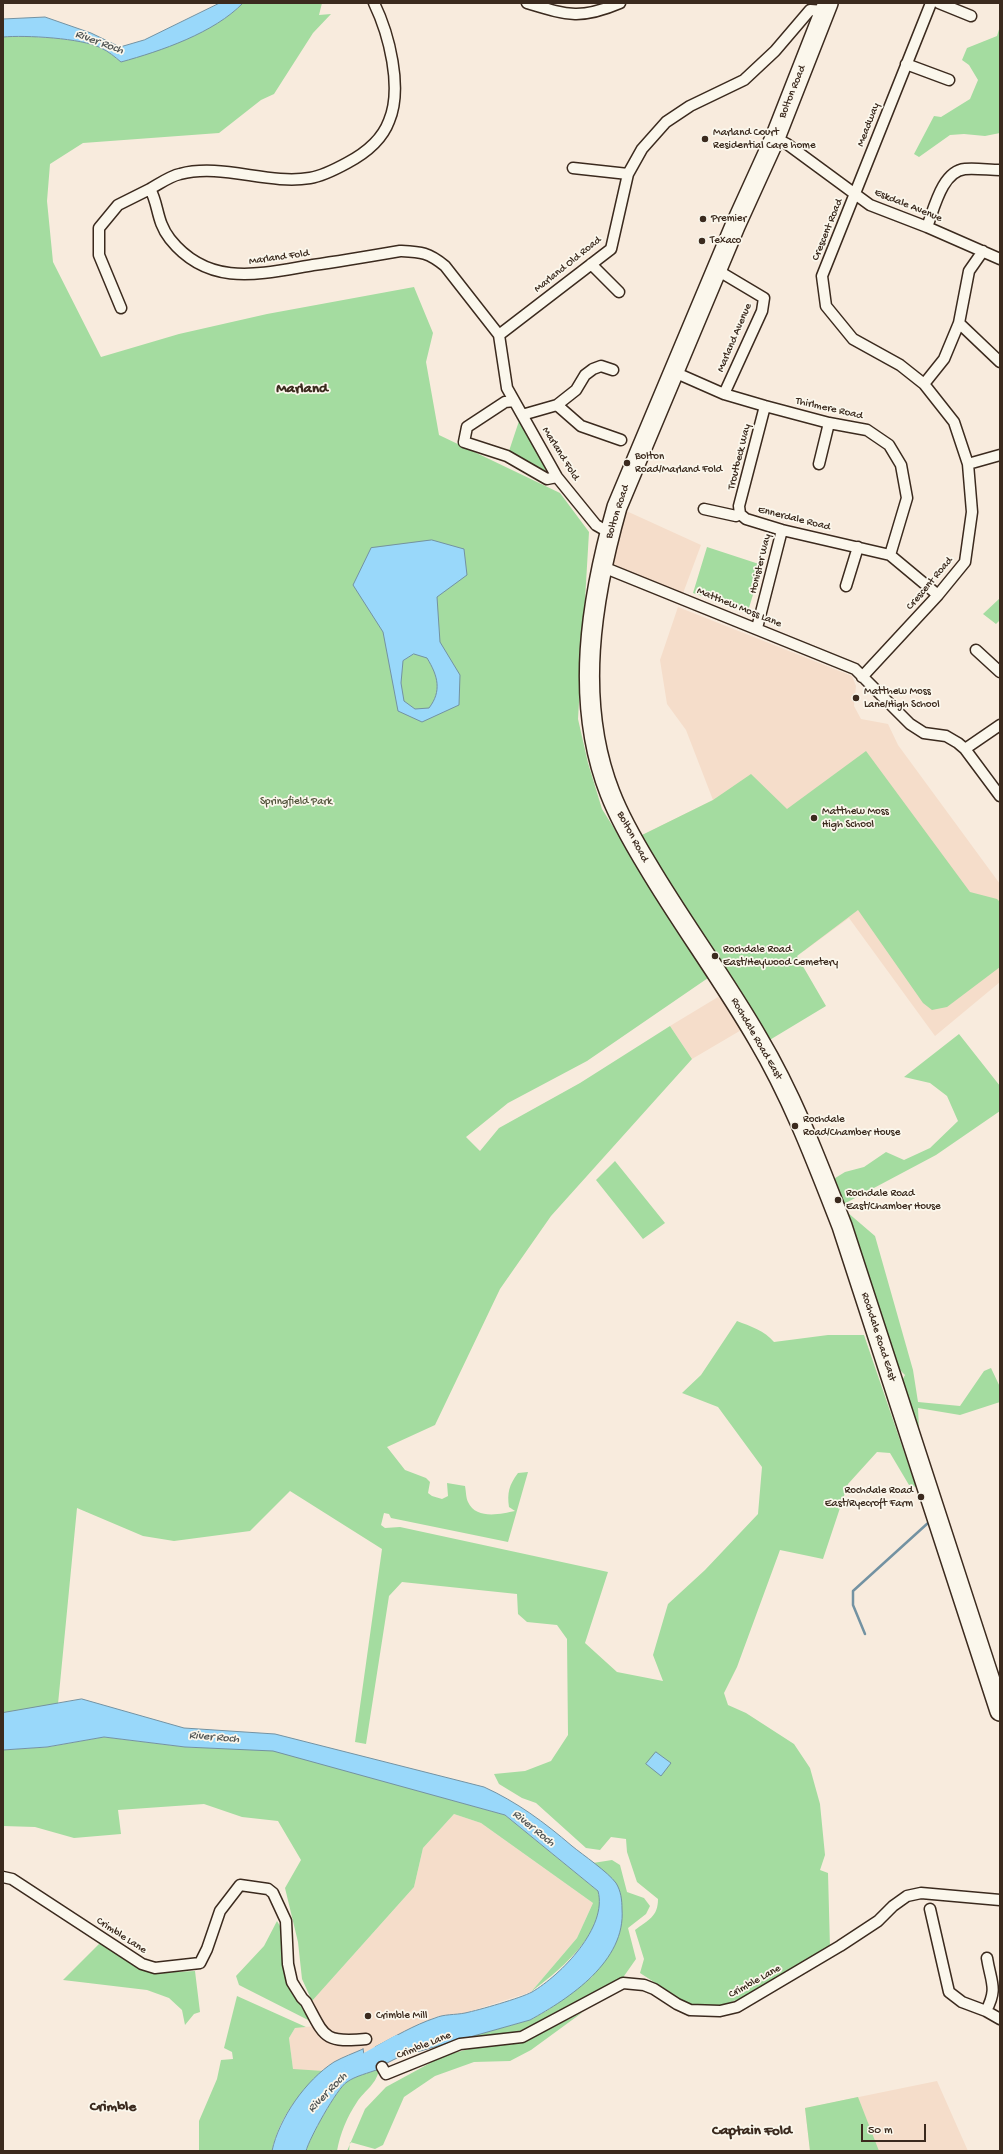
<!DOCTYPE html>
<style>
body{margin:0}
#map{position:relative;width:1003px;height:2154px;overflow:hidden;background:#f8ebdd;font-family:"Gochi Hand",sans-serif}
canvas{display:block}
.frame{position:absolute;inset:0;border:4px solid #3b2a1e;pointer-events:none}
.scale{position:absolute;left:861px;top:2124px;width:65px;height:18px;box-sizing:border-box;border:2px solid #3b2a1e;border-top:0;padding-left:5px;font-size:12px;line-height:14px;white-space:nowrap;color:#3b2a1e;-webkit-text-stroke:3px #fbf7ec;paint-order:stroke}
</style>
<div id="map">
<canvas width="1003" height="2154"></canvas>
<div class="frame"></div>
<div class="scale">50 m</div>
</div>
<script>
const ctx = document.querySelector('canvas').getContext('2d');
ctx.lineJoin = 'round';
function paint(path, color) { ctx.fillStyle = color; ctx.fill(path, 'evenodd'); }
function trace(path, color, width, dash) { ctx.strokeStyle = color; ctx.lineWidth = width; ctx.lineCap = dash ? 'butt' : 'round'; ctx.setLineDash(dash || []); ctx.stroke(path); }
function write(font, color, halo, rows, align = 'center') {
  ctx.font = font + ' "Gochi Hand",sans-serif'; ctx.lineWidth = 3.5; ctx.setLineDash([]); ctx.textBaseline = 'middle'; ctx.strokeStyle = halo; ctx.fillStyle = color; for (const [text, x, y, turn = 0] of rows) {
    ctx.save(); ctx.translate(x, y); ctx.rotate((+turn || 0) * Math.PI / 180); ctx.textAlign = isNaN(turn) ? turn : align; if (halo) ctx.strokeText(text, 0, 0); ctx.fillText(text, 0, 0); ctx.restore();
  }
}
const built = new Path2D(`
 M622 509 701 545 682 596 612 564Z
 M678 607 852 676 856 686 854 706 861 719 888 724 898 745 1000 884V982L935 1036 849 918 804 951 640 836 713 800 686 730 667 704 660 660Z
 M718 997 728 1004 743 1029 692 1059 670 1026Z
 M454 1814 481 1823 593 1903 577 1938 531 1992 465 2013 436 2017 347 2061 334 2062 324 2071 293 2070 289 2038 295 2028 316 2026 308 2012 312 2001 414 1887 423 1848Z
 M937 2081 968 2151H810L805 2108Z`);
const green = new Path2D(`
 M243 3H322L319 15 331 14 313 33 274 94 261 100 219 133 83 143 50 164 47 201 53 262 101 357 179 334 267 314 414 287 433 333 426 362 439 435 560 493 589 532 578 719 588 763 602 809 708 978 587 1061 508 1103 466 1137 480 1151 499 1128 580 1083 670 1026 692 1059 551 1216 500 1289 435 1425 387 1447 405 1470 426 1478 430 1482 428 1493 432 1496 442 1499 448 1496 447 1483 465 1486C466 1491 466 1498 468 1502 476 1520 501 1514 515 1511L509 1507C507 1493 509 1485 518 1473L528 1472 508 1542 391 1518 389 1514 384 1513 381 1525 385 1528 400 1527 608 1572 585 1643 617 1672 663 1681 653 1655 668 1604 705 1570 758 1514 762 1467 718 1407 682 1393 701 1375 737 1321C750 1326 765 1331 774 1342L828 1335H864L916 1487 909 1485 890 1453 877 1452 848 1484 823 1559 780 1550 737 1667 724 1693 728 1705 746 1713 794 1744 810 1768 820 1804 825 1855 820 1870 828 1873 830 1948 753 1993 722 2006 688 2004 640 1973 644 1959 635 1930C648 1920 658 1917 658 1899L637 1882 627 1852 626 1839 611 1837 600 1850 586 1848 536 1803 522 1798 499 1784 494 1774 525 1771 551 1761 568 1735 567 1639 557 1625 527 1622 518 1614 517 1594 402 1582 389 1596 366 1744 355 1742 382 1549 290 1491 250 1531 174 1541 143 1536 77 1508 58 1704 3 1713V37C25 35 82 38 101 48 108 51 115 57 121 62 162 47 212 35 243 3Z
 M1000 26V133L985 136 964 134 950 135 919 157 914 154 934 116 941 117 970 99 978 80 969 65 962 60 967 48 997 36Z
 M519 421 545 467 546 473 509 451Z
 M707 547 762 565 748 611 693 593Z
 M1000 598V620L996 624 983 614Z
 M866 751 970 892 997 899 1000 902V967L947 1007 932 1010 923 1003 858 910 797 956 826 1006 768 1041 722 963 640 836 713 800 751 774 787 809Z
 M959 1034 1000 1086V1111L936 1155 840 1206 875 1236 913 1370 918 1402 960 1406 984 1371 991 1368 1000 1387V1402L960 1415 918 1408 919 1430 916 1431 900 1384 905 1375 900 1370H896L840 1205 832 1180 845 1172 864 1167 886 1152 904 1160 930 1148 958 1121 947 1096 930 1083 904 1077Z
 M615 1161 665 1223 643 1239 596 1180Z
 M104 1737 185 1747 273 1750 505 1815 598 1891C609 1931 559 1971 531 1992L577 1938 593 1903 481 1823 454 1814 423 1848 414 1887 312 2001 302 1979 298 1942 285 1888 301 1860 278 1821 242 1817 204 1804 118 1810 121 1834 74 1838 35 1827 3 1826V1750L48 1747Z
 M612 1860 620 1865 627 1892 644 1898 650 1906 646 1914 628 1928 636 1959 622 1979 522 2032 462 2039 530 2020 548 2010 592 1977 615 1883 593 1863Z
 M277 1921 283 1931 285 1965 290 1989 304 2004 314 2023 239 1985 236 1976 264 1946Z
 M100 1943 139 1967 156 1973 195 1971 200 2012 194 2014 185 2025 182 2010 169 1998 147 1990 63 1980Z
 M237 1996 306 2027 295 2028 289 2038 293 2069 324 2071C299 2093 279 2117 272 2151H199V2121L217 2079 221 2060 233 2059 232 2052 224 2048Z
 M583 2012 531 2050 510 2061 474 2062 435 2076 404 2097 383 2145 375 2149 350 2142 349 2151H347L365 2109 386 2087 443 2056 469 2049 524 2042Z
 M379 2069C377 2084 365 2090 357 2102 347 2117 340 2134 337 2151H306C309 2139 337 2088 347 2082 355 2076 369 2073 379 2069Z
 M858 2097 879 2151H810L805 2108Z`);
const water = new Path2D(`
 M220 3H243C214 33 161 51 121 62 115 57 108 51 101 48 82 38 25 35 3 37V19L45 17 91 33 120 47 144 40Z
 M432 540 464 549 467 575 437 597 440 642 460 675 459 705 422 722 398 711 383 632 353 585 371 548ZM414 654 427 658C438 676 442 691 429 708L415 709 404 701 401 683 403 661Z
 M82 1699 184 1728 275 1734 484 1787C517 1802 544 1822 572 1846 583 1855 608 1872 616 1883 621 1891 622 1900 622 1909 626 1961 570 1998 530 2020L399 2057 385 2064 375 2047C394 2037 414 2025 435 2018 444 2014 455 2015 465 2013 479 2010 521 1998 532 1992 561 1975 608 1927 598 1891L505 1815 273 1751 185 1747 104 1737 47 1747 3 1750V1713Z
 M656 1752 671 1763 661 1776 646 1764Z
 M363 2049 364 2054 366 2053 379 2069C369 2073 355 2076 347 2082 337 2088 309 2139 306 2151H272C279 2118 306 2080 334 2062 343 2057 354 2053 363 2049Z`);
const stream = new Path2D(`
 M865 1634 853 1605V1591L928 1523`);
const river = new Path2D(`
 M352 2069 398 2043`);
const street = new Path2D(`
 M374 3C389 34 403 88 389 121 382 140 364 154 347 163 336 169 323 176 310 178 268 185 222 163 180 174 170 176 159 184 150 189 159 205 156 221 170 239 209 288 260 274 313 265 342 261 371 256 400 251 421 252 428 252 445 266L499 335 507 388 557 477 596 525 610 533
 M527 3C567 15 580 20 620 3
 M939 3 971 16
 M906 64 949 80
 M775 138 787 144 870 205 927 227 1000 259
 M573 168 628 174
 M927 227C934 209 942 171 965 169 977 168 989 170 1000 170
 M591 264 619 292
 M717 270 764 298 762 311 724 394
 M121 308 99 255V228L118 205 150 189
 M959 323 1000 362
 M499 335 611 249 628 174 642 149 666 122 690 106 744 80 775 51 810 10 825 11
 M674 372 724 394 765 406 829 423 867 430 889 445 901 465 907 498 890 555
 M924 384 944 359 959 323 969 271 983 251
 M514 401 505 402 467 427 464 442 507 456 547 479 557 477
 M557 405 581 426 621 440
 M522 415 557 405 576 390 585 375 593 369 601 366 613 370
 M819 464 829 423
 M968 464 1000 455
 M704 509 736 516 740 514 746 519 782 530 890 555 938 595
 M740 514 739 506 765 406
 M603 567 855 669 910 724 924 733 946 736 958 743 965 749 1000 796
 M846 586 858 547
 M757 628 782 530
 M976 650 1000 672
 M862 677 938 595 965 562 972 512 968 464 954 422 924 384 900 365 853 339 826 306 822 276 931 3
 M965 749 1000 725
 M3 1877 12 1879 142 1964 155 1968 200 1963 207 1949 220 1911 240 1885 268 1889 273 1893 286 1921 288 1964 292 1982 302 1998 306 2002C325 2037 323 2043 366 2039
 M930 1909 949 1992 962 2002 986 2011 1000 2019
 M986 2011C998 1988 991 1983 987 1958
 M382 2067 386 2074 460 2044 522 2037 623 1983 644 1985 654 1989 677 2004 690 2010 720 2011 737 2007 840 1946 878 1921 893 1906 907 1896 921 1893 1000 1900`);
const highway = new Path2D(`
 M828 3 775 138 735 226 617 507C591 599 574 701 610 793 620 819 634 843 648 866 683 925 724 980 758 1039 793 1098 817 1162 842 1226L1000 1711`);
const markers = [
 [705,139,4,"#3b2a1e"],
 [703,219,4,"#3b2a1e"],
 [702,241,4,"#3b2a1e"],
 [627,463,4,"#3b2a1e"],
 [856,698,4,"#3b2a1e"],
 [814,818,4,"#3b2a1e"],
 [715,956,4,"#3b2a1e"],
 [795,1126,4,"#3b2a1e"],
 [838,1200,4,"#3b2a1e"],
 [921,1497,4,"#3b2a1e"],
 [368,2016,4,"#3b2a1e"]
];
const streetNames = [
 ["Bolton Road",793,92,-68],
 ["Meadway",869,125,-69],
 ["Eskdale Avenue",908,206,22],
 ["Crescent Road",828,230,-68],
 ["Marland Fold",279,258,-8],
 ["Marland Old Road",568,265,-39],
 ["Marland Avenue",735,338,-67],
 ["Thirlmere Road",829,409,13],
 ["Marland Fold",560,454,58],
 ["Troutbeck Way",740,457,-76],
 ["Bolton Road",618,512,-72],
 ["Ennerdale Road",794,519,14],
 ["Honister Way",761,564,-76],
 ["Crescent Road",930,584,-50],
 ["Matthew Moss Lane",739,608,22],
 ["Bolton Road",632,837,62],
 ["Rochdale Road East",756,1039,60],
 ["Rochdale Road East",878,1337,72],
 ["Crimble Lane",121,1936,33],
 ["Crimble Lane",755,1982,-29],
 ["Crimble Lane",424,2046,-22]
];
const poiNames = [
 ["Marland Court",713,133],
 ["Residential Care home",713,146],
 ["Premier",711,219],
 ["Texaco",710,241],
 ["Bolton",635,457],
 ["Road/Marland Fold",635,470],
 ["Matthew Moss",864,692],
 ["Lane/High School",864,705],
 ["Matthew Moss",822,812],
 ["High School",822,825],
 ["Rochdale Road",723,950],
 ["East/Heywood Cemetery",723,963],
 ["Rochdale",803,1120],
 ["Road/Chamber House",803,1133],
 ["Rochdale Road",846,1194],
 ["East/Chamber House",846,1207],
 ["Rochdale Road",913,1491,"right"],
 ["East/Ryecroft Farm",913,1504,"right"],
 ["Crimble Mill",376,2016]
];
const parkNames = [
 ["Springfield Park",296,802]
];
const waterNames = [
 ["River Roch",99,43,20],
 ["River Roch",214,1738,5],
 ["River Roch",533,1829,39],
 ["River Roch",328,2093,-46]
];
const districtNames = [
 ["Marland",302,390],
 ["Crimble",113,2108],
 ["Captain Fold",752,2132]
];
paint(built, '#f5ddca');
paint(green, '#a4dca0');
paint(water, '#99d8fa');
trace(water, '#7392a2', 1);
trace(stream, '#7392a2', 2.5);
trace(river, '#99d8fa', 16);
trace(street, '#3b2a1e', 13);
trace(highway, '#3b2a1e', 22);
trace(street, '#fbf7ec', 10);
trace(highway, '#fbf7ec', 19);
for (const [x, y, r, color] of markers) { const dot = new Path2D(); dot.arc(x, y, r, 0, 2 * Math.PI); ctx.fillStyle = color; ctx.fill(dot); trace(dot, '#fbf7ec', 1.5); }
write('11px', '#3b2a1e', '#fbf7ec', streetNames);
write('11px', '#3b2a1e', '#fbf7ec', poiNames, 'left');
write('11px', '#55563e', '#fbf7ec', parkNames);
write('italic 12px', '#525655', '#fbf7ec', waterNames);
write('bold 15px', '#3b2a1e', '#fbf7ec', districtNames);
</script>
